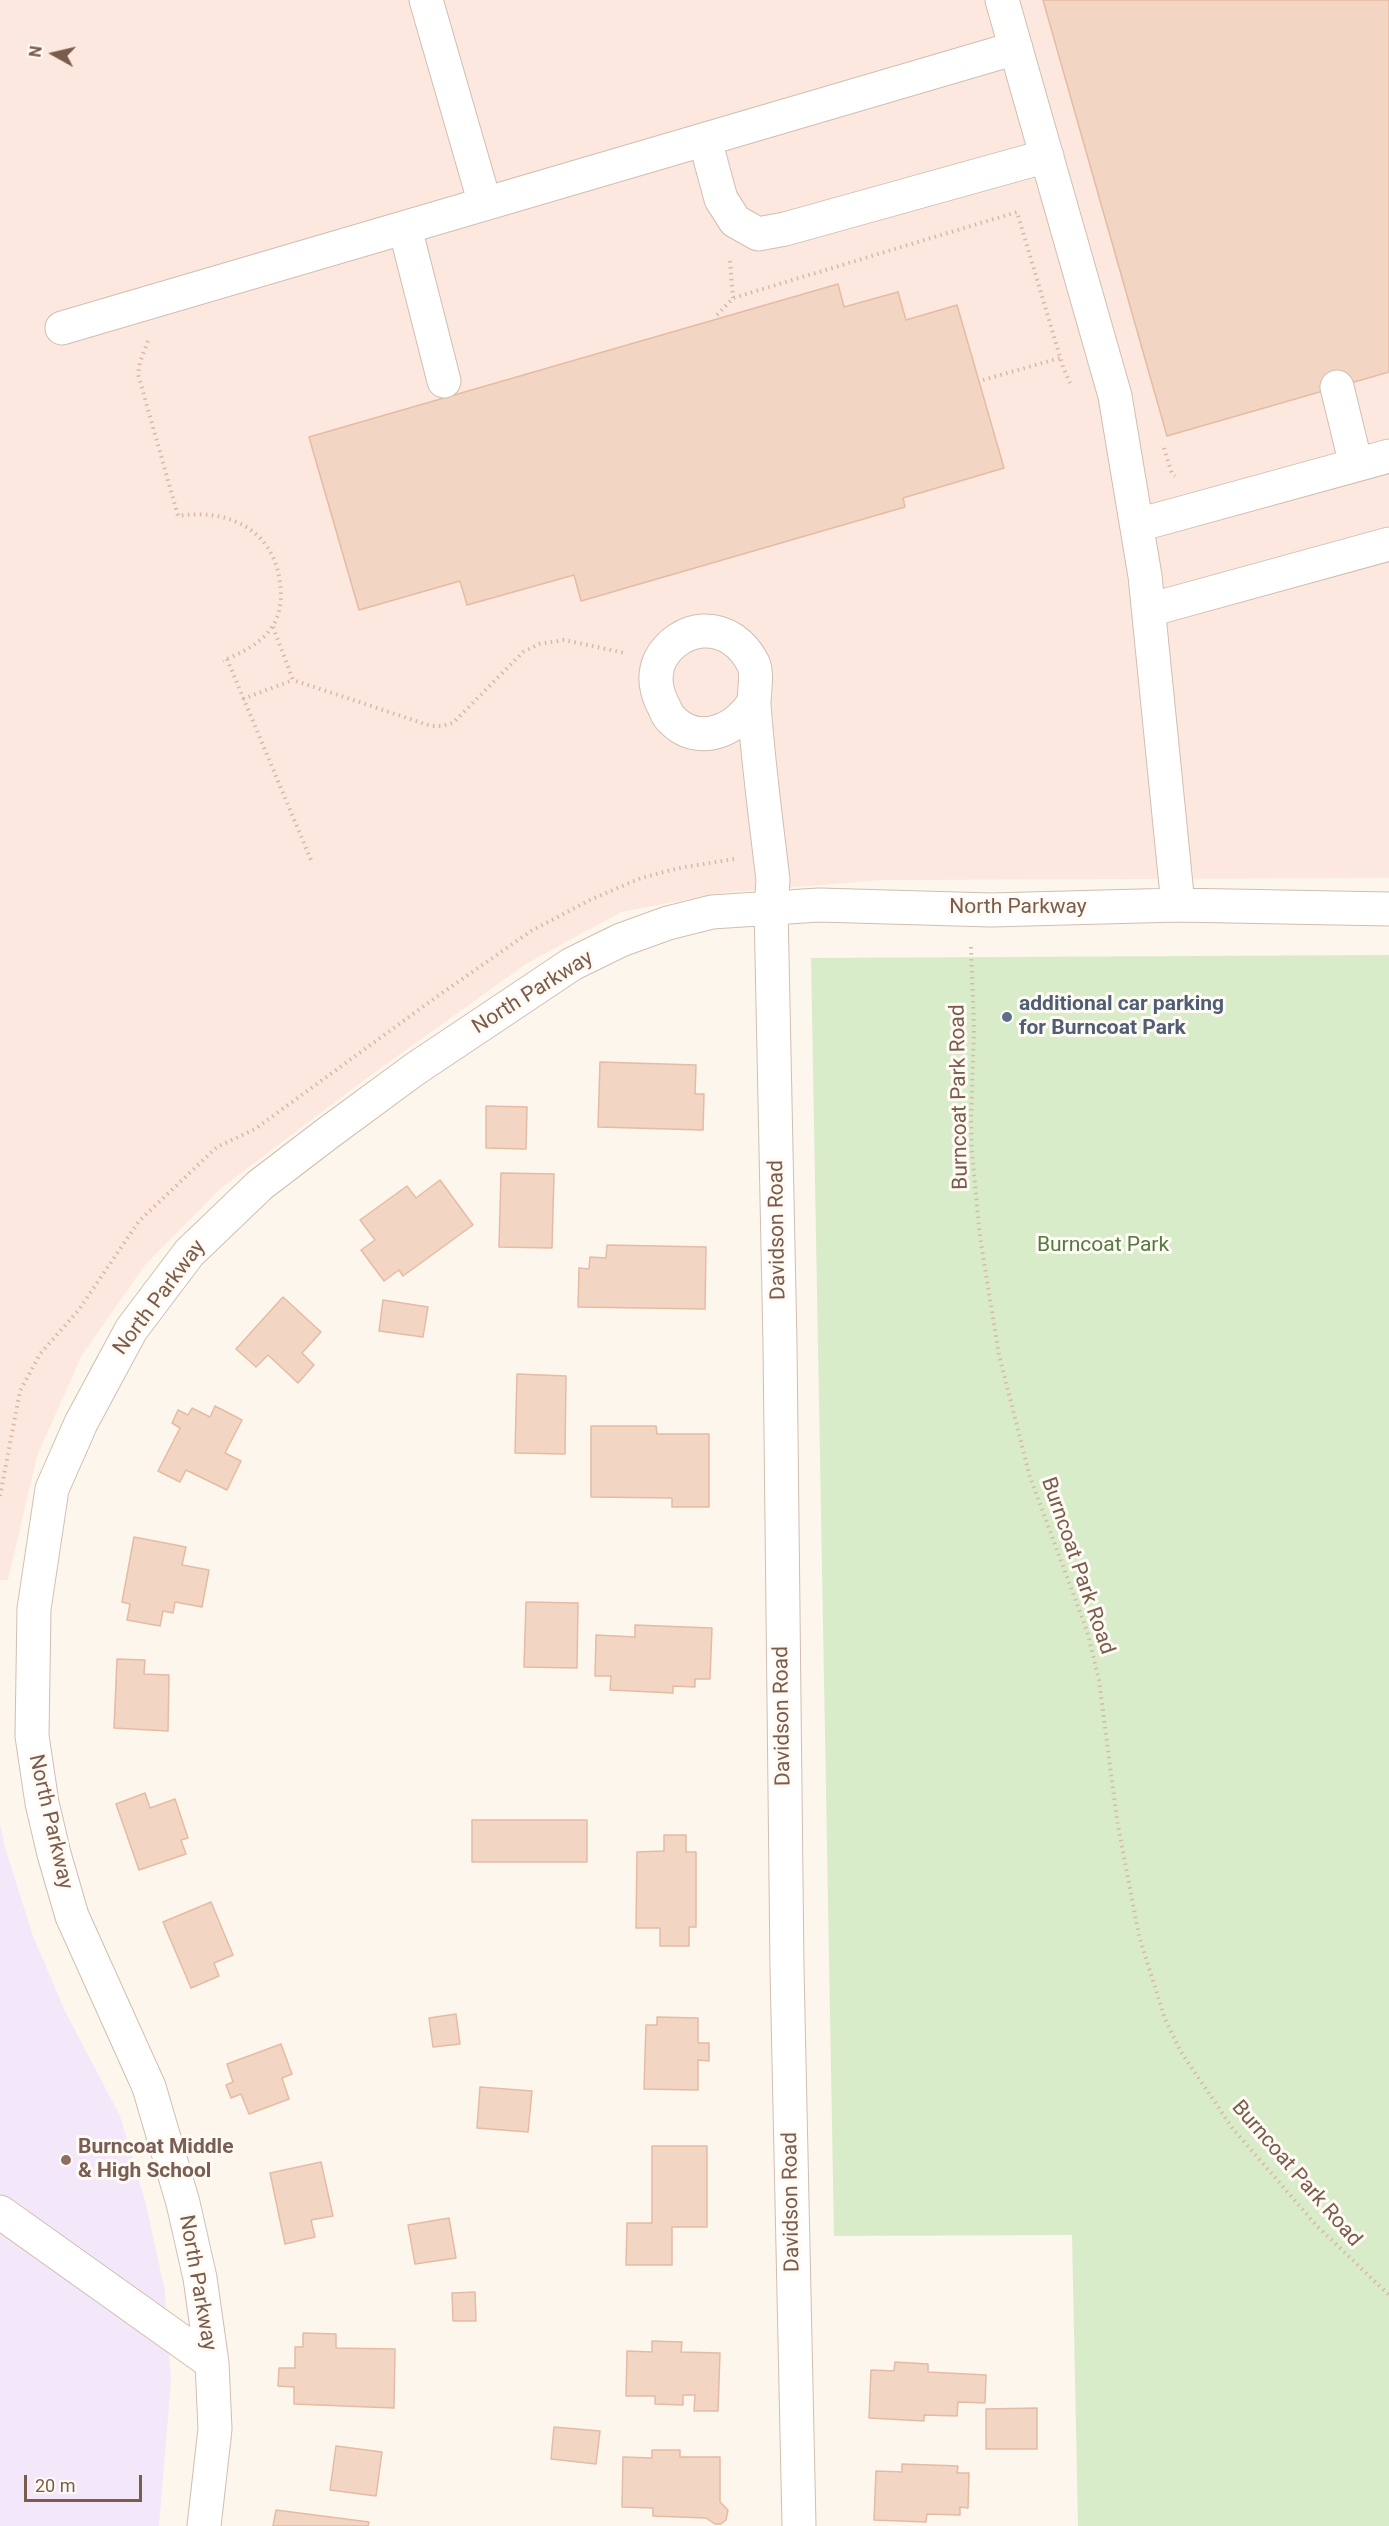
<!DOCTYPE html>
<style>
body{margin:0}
#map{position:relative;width:1389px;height:2526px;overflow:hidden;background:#fdf6ec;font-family:Roboto,sans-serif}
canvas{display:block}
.north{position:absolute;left:24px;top:24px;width:60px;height:60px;-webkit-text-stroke:4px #fffaf3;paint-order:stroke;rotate:278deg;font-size:16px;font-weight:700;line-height:24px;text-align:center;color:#7a5c4d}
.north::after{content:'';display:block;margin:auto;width:21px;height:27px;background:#7a5c4d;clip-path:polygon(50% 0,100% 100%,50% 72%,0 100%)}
.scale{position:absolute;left:24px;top:2475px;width:118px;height:27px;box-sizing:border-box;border:3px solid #7a5c4d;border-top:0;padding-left:8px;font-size:18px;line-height:21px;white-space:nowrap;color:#7a5c4d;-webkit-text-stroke:4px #fffaf3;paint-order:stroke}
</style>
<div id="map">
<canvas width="1389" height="2526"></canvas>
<div class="north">N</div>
<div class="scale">20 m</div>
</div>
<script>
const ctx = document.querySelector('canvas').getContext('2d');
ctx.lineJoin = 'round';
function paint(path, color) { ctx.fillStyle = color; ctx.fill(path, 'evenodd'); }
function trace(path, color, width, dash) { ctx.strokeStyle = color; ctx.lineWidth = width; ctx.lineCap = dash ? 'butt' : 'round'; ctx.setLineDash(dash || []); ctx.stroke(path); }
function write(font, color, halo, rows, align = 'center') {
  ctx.font = font + ' Roboto,sans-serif'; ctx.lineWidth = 6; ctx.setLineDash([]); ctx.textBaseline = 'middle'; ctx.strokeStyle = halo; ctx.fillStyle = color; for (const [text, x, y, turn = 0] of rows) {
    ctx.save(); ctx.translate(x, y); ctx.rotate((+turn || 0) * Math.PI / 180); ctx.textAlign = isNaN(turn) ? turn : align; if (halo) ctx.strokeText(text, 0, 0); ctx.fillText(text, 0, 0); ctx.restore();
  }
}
const commercial = new Path2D(`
 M0 0H1389V878L883 880 721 893 621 912 526 964 367 1078 220 1189 145 1265 82 1355 37 1456 8 1580H0Z`);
const education = new Path2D(`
 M0 1822 4 1844 33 1936 66 2013 120 2116 146 2204 165 2292 171 2381 159 2526H0Z`);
const green = new Path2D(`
 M1389 955V2526H1078L1072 2235 834 2236 811 958Z`);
const building = new Path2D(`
 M1043 0H1389V372L1167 436Z
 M838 284 844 307 898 292 906 320 957 305 1004 468 903 498 905 507 581 601 574 575 467 605 460 581 359 610 309 437Z
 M600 1062 696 1065 695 1094H704L703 1130 598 1127Z
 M486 1106 527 1107 526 1149 486 1148Z
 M501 1173 554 1174 552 1248 499 1247Z
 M440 1180 473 1225 403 1276 399 1270 384 1281 361 1250 375 1240 360 1220 407 1186 416 1198Z
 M607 1245 706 1247 705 1309 578 1307 579 1268 589 1269 590 1257 606 1258Z
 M283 1297 321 1332 302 1353 314 1365 298 1383 268 1355 256 1367 236 1349Z
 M383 1300 428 1307 423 1337 379 1331Z
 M517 1374 566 1376 565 1454 515 1453Z
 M215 1406 242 1420 225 1453 241 1461 227 1490 186 1470 180 1482 158 1471 180 1428 172 1423 178 1410 188 1415 192 1408 210 1417Z
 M591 1426H656L657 1434H709V1507H672V1498L591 1497Z
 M134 1537 186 1547 182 1565 209 1570 202 1607 175 1602 173 1613 163 1611 160 1626 127 1620 130 1604 122 1602Z
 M526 1602 578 1603 577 1668 524 1667Z
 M635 1625 712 1628 710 1679H695V1687L673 1686V1693L610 1690 611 1676H595L596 1635 635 1637Z
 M117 1659 145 1660 144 1674 169 1675 168 1731 114 1728Z
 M145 1793 150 1808 175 1799 188 1838 181 1840 186 1854 139 1870 116 1804Z
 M472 1820H587V1862H472Z
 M664 1835H686V1852H696V1927H689V1946H660V1928H636L637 1852 664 1851Z
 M211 1902 233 1955 214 1963 219 1976 191 1988 163 1922Z
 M456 2014 460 2044 433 2047 429 2018Z
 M657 2017 698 2018V2043H709V2061L698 2060V2090L644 2089 646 2025H657Z
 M281 2044 292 2074 282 2078 289 2099 249 2114 241 2094 231 2098 226 2085 233 2082 227 2064Z
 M480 2087 532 2091 528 2132 477 2128Z
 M652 2146H707V2227H672V2265H626L627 2223H652Z
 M321 2162 333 2216 311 2220 315 2237 285 2244 270 2173Z
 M449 2218 456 2258 415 2264 408 2225Z
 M475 2292 476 2321H453L452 2293Z
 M303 2333 336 2334V2348L395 2349 394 2408 294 2404V2387L278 2386 279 2368H295V2347H303Z
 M652 2341 682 2342 681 2352 720 2353 718 2411H694L695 2395H683V2405L655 2404V2396H626L627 2351 652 2352Z
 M895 2362 928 2364V2372L986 2375 985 2403 958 2402 957 2416 924 2415V2421L869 2418 871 2370 894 2371Z
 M1037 2408V2449H986V2409Z
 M554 2427 600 2431 596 2464 551 2459Z
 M336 2446 382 2452 376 2496 330 2490Z
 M652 2450H680V2457H720V2502L728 2510 726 2520 721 2524H715L706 2518 653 2516V2508L622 2507 623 2457 652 2458Z
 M902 2464 958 2466 957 2473H969L968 2508 960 2507V2515L927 2514 926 2522 874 2520 876 2471 902 2472Z
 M276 2510 369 2522 368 2526H273Z`);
const path = new Path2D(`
 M730 261 733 298
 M717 315 733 298 1017 212 1063 367 1070 383
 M148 341 140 362 138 374 178 516C227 508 274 529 280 583 282 597 281 614 272 627 261 644 240 653 223 661
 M983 380 1060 358
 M1164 448 1172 474 1175 476
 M273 627 293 680 431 726H442L453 723 523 652 539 644 564 640 625 653
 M227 659 311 860
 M243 699 293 680
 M971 947 974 1030 971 1119 972 1153 980 1237 999 1355 1030 1477 1087 1631 1099 1680 1117 1820 1139 1936 1165 2019 1181 2052 1233 2129 1317 2226 1389 2295
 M0 1496 20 1391 40 1354 78 1311 139 1221 217 1147 255 1129 435 998 531 931 590 900 641 878 679 868 734 859`);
const minor = new Path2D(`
 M426 0 485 204
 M1002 0 1115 396 1145 576 1178 905
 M705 140 721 199 735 221 758 234 785 229 1047 156
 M405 228 444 381
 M62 328 1016 48
 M1337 387 1356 465
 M1138 525 1389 456
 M1149 610 1389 544
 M754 702C737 730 698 748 671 719 667 716 665 708 662 703 656 690 653 675 660 660 668 644 685 632 703 631 726 630 743 644 753 663 758 673 754 692 754 704 758 762 766 821 773 880L771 907 780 1344 787 1968 799 2526
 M0 2212 212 2363
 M204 2526 215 2429 212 2363 200 2278 183 2203 149 2087 72 1916 54 1854 42 1803 32 1736 34 1609 52 1489 81 1423 131 1330 189 1253 260 1185 328 1133 415 1069 572 964 621 940 668 923 712 912 819 905 991 910 1178 905 1389 909`);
const markers = [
 [1007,1017,6,"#5c6f8a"],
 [66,2160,6,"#8d6e63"]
];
const streetNames = [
 ["North Parkway",1018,908],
 ["North Parkway",533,993,-32],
 ["Burncoat Park Road",960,1097,-91],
 ["Davidson Road",778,1230,-91],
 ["North Parkway",160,1298,-53],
 ["Burncoat Park Road",1077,1566,71],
 ["Davidson Road",783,1716,-91],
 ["North Parkway",50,1822,77],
 ["Burncoat Park Road",1296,2174,49],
 ["Davidson Road",792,2202,-91],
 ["North Parkway",197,2283,80]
];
const serviceNames = [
 ["additional car parking",1019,1005],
 ["for Burncoat Park",1019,1029]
];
const parkNames = [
 ["Burncoat Park",1103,1246]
];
const educationNames = [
 ["Burncoat Middle",78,2148],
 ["& High School",78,2172]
];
paint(commercial, '#fde8e0');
paint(education, '#f3e8fa');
paint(green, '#d8ecc9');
paint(building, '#f3d5c3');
trace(building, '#e6bba3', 1.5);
trace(minor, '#d1beb0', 35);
trace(path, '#d9b8a5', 4, [1.5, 4.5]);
trace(minor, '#fff', 33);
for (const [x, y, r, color] of markers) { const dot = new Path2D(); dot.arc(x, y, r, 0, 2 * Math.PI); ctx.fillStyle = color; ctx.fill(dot); trace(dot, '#fffaf3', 2); }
write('21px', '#7a5c4d', '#fffaf3', streetNames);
write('bold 21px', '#4e5e75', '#fffaf3', serviceNames, 'left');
write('21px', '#537a41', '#fffaf3', parkNames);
write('bold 21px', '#785e54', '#fffaf3', educationNames, 'left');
</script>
